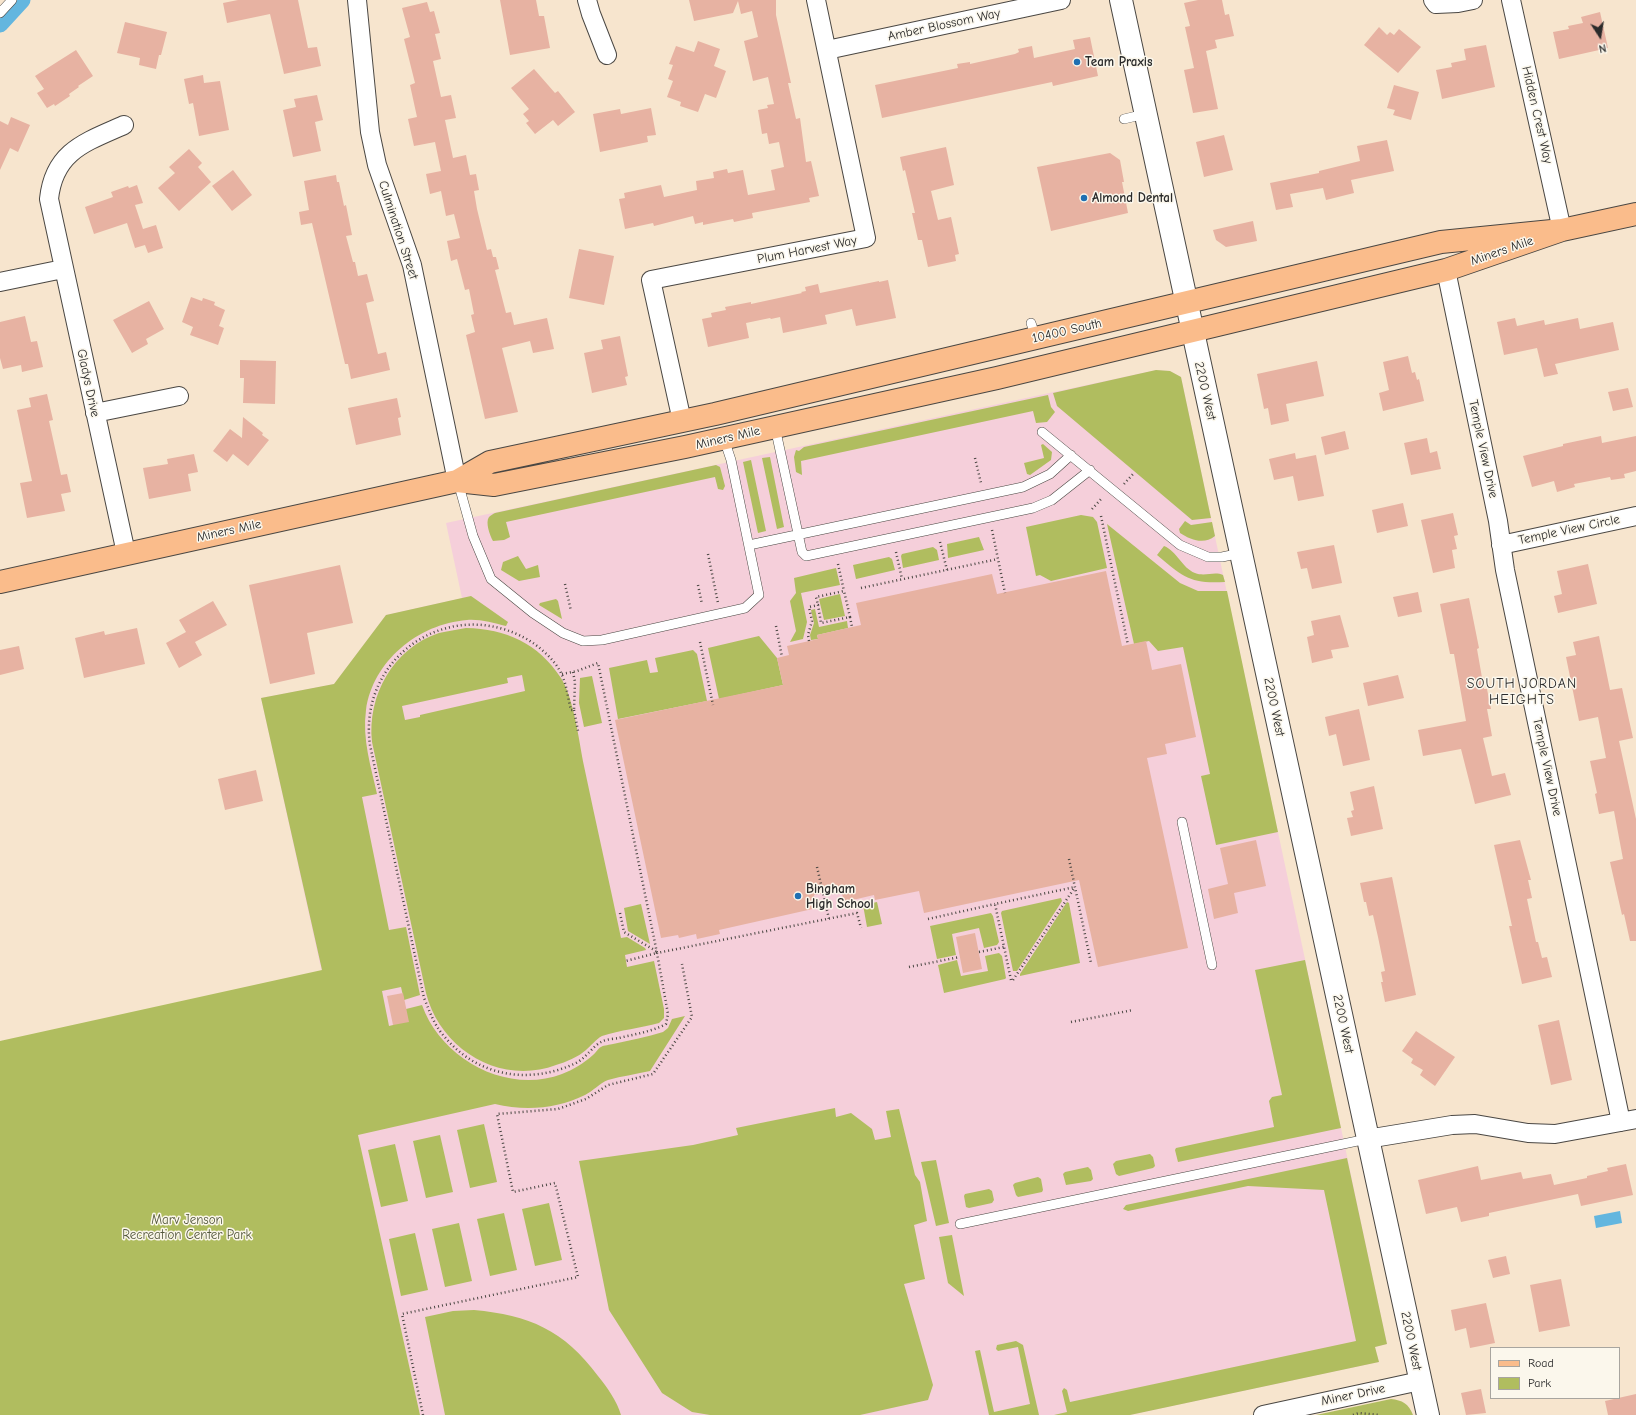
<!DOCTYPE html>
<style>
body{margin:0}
#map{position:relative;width:1636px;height:1415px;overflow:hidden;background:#f7e5ce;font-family:"Comic Neue",sans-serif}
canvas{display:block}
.legend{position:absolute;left:1490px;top:1347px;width:130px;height:52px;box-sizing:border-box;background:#fbf7ec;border:1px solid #a8a59f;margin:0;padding:5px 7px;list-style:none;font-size:12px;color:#2b2b2b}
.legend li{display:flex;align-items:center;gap:8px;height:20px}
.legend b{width:20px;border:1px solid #a8a59f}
.north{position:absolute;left:1580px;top:16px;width:40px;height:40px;-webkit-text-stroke:3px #fbf7ec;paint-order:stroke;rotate:168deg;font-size:11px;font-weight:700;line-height:16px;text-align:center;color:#2b2b2b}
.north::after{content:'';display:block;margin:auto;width:14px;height:18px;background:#2b2b2b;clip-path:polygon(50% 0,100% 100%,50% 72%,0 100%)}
</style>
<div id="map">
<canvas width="1636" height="1415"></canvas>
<ul class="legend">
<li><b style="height:5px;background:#fabc8b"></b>Road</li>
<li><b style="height:11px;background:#b0bd5f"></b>Park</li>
</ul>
<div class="north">N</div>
</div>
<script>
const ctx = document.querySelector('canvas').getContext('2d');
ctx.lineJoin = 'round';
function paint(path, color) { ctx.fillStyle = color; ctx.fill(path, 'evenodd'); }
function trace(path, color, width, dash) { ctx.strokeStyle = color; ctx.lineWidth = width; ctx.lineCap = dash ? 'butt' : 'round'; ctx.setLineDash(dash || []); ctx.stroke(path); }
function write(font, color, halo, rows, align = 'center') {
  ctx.font = font + ' "Comic Neue",sans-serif'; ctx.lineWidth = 3; ctx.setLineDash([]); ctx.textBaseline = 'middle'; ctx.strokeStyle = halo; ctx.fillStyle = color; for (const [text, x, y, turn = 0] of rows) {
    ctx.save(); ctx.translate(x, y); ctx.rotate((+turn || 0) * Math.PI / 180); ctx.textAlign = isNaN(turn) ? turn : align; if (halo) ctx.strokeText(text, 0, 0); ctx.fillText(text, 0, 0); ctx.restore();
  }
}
const built = new Path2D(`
 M1156 370 1170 371 1181 377 1387 1344 1375 1347 1379 1362 1130 1415H420L261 698 334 684 386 615 462 598 446 523Z`);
const green = new Path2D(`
 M1156 370 1170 371 1181 377 1211 518 1192 520 1057 406 1053 393Z
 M1048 395 1051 407 1055 412 1047 422 1036 423 1033 411 801 461 802 475 796 472 794 457 796 450 799 451 804 447Z
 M1043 444 1052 452 1051 460 1030 475 1027 474 1024 463 1044 458 1041 445Z
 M770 457 784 527 777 529 762 458Z
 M751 460 766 531 758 533 743 462Z
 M716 465 720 467 725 486 723 490 718 489 715 477 506 522 510 537 504 540 493 541C490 536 485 522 489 517 491 515 493 514 495 513Z
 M1081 515 1093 517 1097 522 1107 568 1051 581 1040 575 1036 576 1026 527Z
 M1185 521 1191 525 1212 522 1215 536C1204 545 1191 540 1180 533L1179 529Z
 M1107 524 1180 583 1198 591H1227L1278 832 1216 845 1201 776 1210 774 1183 647 1158 651 1149 641 1134 644Z
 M979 537 984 550 948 558 947 544Z
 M1164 546C1177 551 1182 568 1195 573 1205 577 1214 571 1223 575L1225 582C1190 584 1183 577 1157 555Z
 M933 547 937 550 939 560 903 568 901 556 902 554Z
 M518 556 526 569 538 565 540 577 519 581 501 570 503 562Z
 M889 557 892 559 895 570 856 579 853 565Z
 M836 568 840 585 801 593 807 622 803 639 790 642 796 631 790 601 796 593 794 578Z
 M840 594 845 616 824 620 819 599Z
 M471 596 508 622 506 626C493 623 480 619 467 620 418 624 373 661 366 710 362 739 371 767 377 794L362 797 389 930 406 927 420 995 404 1000 401 987 382 991 389 1026 393 1025 406 1009 422 1005C441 1059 507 1095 562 1074 573 1070 584 1063 593 1055 596 1053 598 1048 601 1047 604 1045 610 1045 613 1044 630 1040 647 1037 663 1032L668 1028 672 1019 685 1016 650 1071C637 1074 622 1076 608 1080 600 1083 593 1091 585 1095 557 1109 525 1111 495 1104L358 1135 420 1415H0V1041L322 970 261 698 334 684 386 615Z
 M556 599 558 601 562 619 539 605 540 603Z
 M815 609 819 627 847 621 848 628 817 635 818 639 811 640 810 635 814 623 811 610Z
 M466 628C506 629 538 643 561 678 574 699 579 741 584 766 596 823 609 881 621 938L627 937 645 948 646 950 625 955 627 967 654 961 664 1009V1018L659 1023C641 1028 620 1030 602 1036 596 1039 591 1046 586 1050 578 1057 566 1062 556 1065 500 1086 440 1049 426 993L372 742C367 696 393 648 439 633 447 631 457 630 466 628ZM522 675 525 691 420 715V717L405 720 402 706 508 683 507 678Z
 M759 636 777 658 783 685 719 699 708 648Z
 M693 650 697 654 707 701 618 719 609 668 647 660 650 673 658 672 655 658Z
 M592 676 602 723 584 727 579 703 580 678Z
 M1061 898 1062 901 1017 971H1013L1001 913 1002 911Z
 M877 902 882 924 867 927 863 905Z
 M1067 902 1069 903 1080 963 1020 976V974Z
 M641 904 650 944 628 931 624 908Z
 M991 913 993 916 999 942 997 945 984 948 979 928 952 934 956 955 937 959 930 926Z
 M999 953 1002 956 1006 978 1005 979 944 993 938 965 957 960 961 976 988 971 985 956Z
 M1305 960 1341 1128 1178 1162 1175 1150 1176 1148 1274 1127 1269 1101 1272 1097 1282 1095 1255 970Z
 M835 1108 836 1117 851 1113 872 1129 875 1140 891 1137 886 1111 899 1109 915 1175 920 1182 927 1221 914 1225 925 1279 904 1284 933 1385 928 1400 860 1415H710L692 1412 662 1393 609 1310 579 1161 693 1145 738 1135 736 1128Z
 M484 1124 497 1182 470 1188 457 1130Z
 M440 1135 453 1192 426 1198 413 1141Z
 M395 1144 408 1201 381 1207 368 1150Z
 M1150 1154 1153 1157 1155 1166 1153 1168 1119 1176 1116 1174 1113 1164 1116 1161Z
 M1347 1158 1387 1344 1375 1347 1379 1362 1130 1415H1054L1067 1412 1062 1391 1064 1388 1067 1390 1070 1402 1356 1341 1324 1190 1248 1186 1128 1211 1123 1209 1126 1205Z
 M936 1160 949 1223 936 1226 921 1162Z
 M1088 1167 1091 1170 1093 1179 1091 1181 1066 1185 1063 1174 1065 1172Z
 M1038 1177 1041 1179 1043 1190 1042 1192 1018 1197 1016 1195 1013 1185 1015 1183Z
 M989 1189 992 1191 994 1200 992 1203 969 1208 966 1207 964 1196 965 1194Z
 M549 1203 562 1260 535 1266 522 1209Z
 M504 1213 517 1270 490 1276 477 1219Z
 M459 1223 472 1281 445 1287 432 1229Z
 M415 1233 428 1290 401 1296 389 1239Z
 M952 1235 964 1296 948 1283 939 1237Z
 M474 1310C529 1315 564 1330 598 1376 607 1387 617 1401 621 1415H445L425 1317 453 1311Z
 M1016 1341 1023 1345 1039 1415H989L975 1351 980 1350 994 1412 1030 1404 1018 1347 998 1351 996 1349 997 1345Z
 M1391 1399C1402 1400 1409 1404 1413 1415H1316Z`);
const water = new Path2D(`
 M1620 1211 1622 1223 1596 1228 1594 1216Z`);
const canal = new Path2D(`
 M0 24 22 0`);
const building = new Path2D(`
 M238 0H298L308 48 317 47 321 66 284 74 270 14 227 23 223 3Z
 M500 0H536L539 16H544L550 48 510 55Z
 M689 0H776V15L791 83H788L796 119 800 118 806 162 811 161 819 196 809 198 810 202 752 213 753 218 734 222 733 219 703 225V222L695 224 693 216 654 226 653 223 625 229 619 199 625 198 624 193 661 185 664 197 697 190 696 181 714 178 713 172 727 169 728 173 743 170 748 195 775 190 771 170 784 167 779 142 769 144 767 133 762 134 758 110 768 108 767 105 774 104 768 77 753 81 744 41 758 37 752 11 741 14 738 1 733 13 694 21Z
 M1198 0H1222L1225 15 1229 14 1234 36 1215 40 1217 48 1206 51 1218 109 1193 113 1184 70 1194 68 1185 27 1190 26 1184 3Z
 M427 2 430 12 434 11 440 33 435 34 441 59 433 61 441 97 451 95 456 118 445 120 453 158 466 155 470 175 476 174 479 190 474 191 477 209 487 250 491 249 493 257H496L499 269 495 270 506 313 511 312 514 325 547 318 554 349 533 353 530 341 502 348 518 412 485 419 466 335 475 332 471 315 474 314 469 289 465 290 457 259 451 261 447 241 460 238 454 214 446 216 441 191 430 194 426 174 441 171 435 142 414 146 408 119 417 117 410 85 415 83 404 39 410 37 402 8Z
 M1600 12 1608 48 1559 59 1553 32 1569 29 1568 26 1583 23 1581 17Z
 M125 22 167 32 161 55H159L156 69 139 65 140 58 117 53Z
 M1379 27 1387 35 1390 32 1394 35 1399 29 1421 47 1398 73 1364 45Z
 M1090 37 1098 76 1053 86 1052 82 882 118 875 85 958 68 957 64 970 62V64L1015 54 1019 52 1018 49 1032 46 1034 58 1075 49 1073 40Z
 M698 41 720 49 714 66 726 71 716 98 705 94 698 112 680 106 681 102 667 97 673 81 668 79 673 65 669 64 676 46 694 52Z
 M1486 45 1495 87 1442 99 1436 70 1452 67 1451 63 1466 60 1464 49Z
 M76 50 93 76 78 86 79 87 69 94 70 96 55 106 54 104 47 108 37 93 44 89 35 76Z
 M534 69 555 93 558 91 575 112 558 126 553 120 535 134 526 123 529 121 523 114 529 109 511 88Z
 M203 75 204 83 220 81 229 130 199 136 193 103 189 104 184 79Z
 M1394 85 1419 92 1411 120 1393 115 1395 110 1387 108Z
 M317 95 323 120 315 122 321 151 293 157 283 110 296 107 294 99Z
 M651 108 656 135 647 136 648 142 600 152 593 114 620 109 621 114Z
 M11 117 30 125 18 152 10 148 0 170V121L8 125Z
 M1224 135 1233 170 1204 177 1196 142Z
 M1387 140 1394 171 1351 180 1354 193 1326 200 1323 188 1290 194 1293 207 1276 210 1270 183 1319 173V171L1360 161 1357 146Z
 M946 147 954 185 931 191 938 220 951 217 959 254 955 255 956 261 928 267 922 240H918L912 213H915L905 170 903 171 900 157Z
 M189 149 202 163 198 167 211 182 179 211 158 188 175 173 169 167Z
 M1110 153 1120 160 1124 182H1122L1128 213 1051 231 1037 167Z
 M233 170 252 195 232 211 212 186Z
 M336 175 337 182H339L344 206 346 205 352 235 346 236 353 262H355L358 276 367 274 374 301 366 303 378 354 386 352 390 370 351 379 348 364H345L312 223 301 225 299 212 309 210 304 181Z
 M137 185 143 203 135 205 143 229 156 225 163 248 148 253 145 245 135 248 127 223 94 234 85 207 113 197 111 192 128 186 129 188Z
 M1253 221 1257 241 1226 247 1216 240 1213 230Z
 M579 249 614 256 604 305 569 298Z
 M888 280 896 318 856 326 852 309 825 315 827 324 783 333 780 317 771 319 770 318 746 323 749 338 708 347 702 319 712 317 711 313 726 310 725 307 751 302V304L802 293 801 292 806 291 805 287 818 284 820 293 879 281V282Z
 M191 297 202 301 203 298 215 302 214 305 225 310 219 326 224 328 218 345 190 335 193 327 182 322Z
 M149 301 164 329 146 339 148 344 132 353 113 320Z
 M25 316 31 342 37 341 43 367 22 372 21 365 3 369 0 358V322Z
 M1515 318 1517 326 1544 320 1545 325 1578 318 1580 329 1613 322 1619 350 1555 364 1558 374 1544 377 1537 348 1504 355 1497 322Z
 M620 336 628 376 625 377 627 385 592 393 584 353 603 349 601 340Z
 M1408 356 1412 373 1415 372 1417 380 1419 379 1424 401 1383 411 1379 393 1389 390 1383 362Z
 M240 360 276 361 275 404 243 403 244 378H240Z
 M1317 361 1324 396 1286 404 1289 421 1271 425 1268 408 1264 409 1257 374Z
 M1628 388 1633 407 1613 411 1608 392Z
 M47 394 53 420 49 421 61 475 67 474 71 492 61 494 65 511 27 518 20 483 32 481 17 410 31 407 29 398Z
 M397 398 401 417 398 418 401 435 356 445 348 408Z
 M243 417 263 433 262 435 269 440 248 466 233 454 227 462 213 451 230 429 242 438Z
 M1345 431 1349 449 1325 455 1321 437Z
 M1601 436 1602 443 1636 436V471L1624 474 1625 478 1611 480 1610 477 1574 484 1575 487 1557 492 1554 481 1532 487 1523 456 1563 446V444Z
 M1427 438 1430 453 1437 451 1441 469 1411 475 1404 443Z
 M1295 453 1296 459 1316 455 1324 496 1298 501 1293 476 1274 480 1269 459Z
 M194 454 198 472 188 474 191 491 149 499 143 468 168 464 167 459Z
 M1403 503 1408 526 1377 533 1372 510Z
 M1453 513 1458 535 1454 536 1457 549 1452 550 1455 568 1433 573 1421 520Z
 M1334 545 1342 583 1312 589 1307 568 1301 569 1297 552Z
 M1588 564 1597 604 1558 613 1554 596 1562 594 1557 571Z
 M340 565 353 623 307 633 315 674 270 684 249 585Z
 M1106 571 1122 646 1146 641 1152 670 1181 664 1196 737 1165 744 1167 754 1147 758 1188 948 1098 967 1079 880 924 913 919 891 875 900 874 895 844 902 841 889 814 895 817 908 719 930 720 934 697 939 696 934 679 938 678 935 661 938 615 720 783 685 777 658 789 655 787 646 818 639 817 635 861 625 856 603 992 574 997 594Z
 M1418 592 1422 612 1398 617 1393 597Z
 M1469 598 1479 648 1477 649 1484 689H1487L1491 709H1487L1492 736 1483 738 1492 776 1505 773 1511 795 1475 804 1461 749 1423 756 1418 730 1466 721 1454 654H1450L1440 604Z
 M213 601 227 625 195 642 202 655 179 668 166 643 186 632 179 620Z
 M1340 615 1349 647 1331 650 1333 658 1312 663 1307 637 1314 635 1311 621Z
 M137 628 145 664 84 678 75 638 104 631 105 635Z
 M1599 636 1610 690 1622 688 1633 738 1619 741 1636 819V941H1630L1624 914 1622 915 1610 862 1623 859 1614 811 1599 814 1595 794 1597 793 1590 761 1606 758 1598 717 1579 721 1566 657 1576 655 1573 642Z
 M19 646 24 669 0 675V650Z
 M1398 675 1404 698 1368 706 1363 683Z
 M1359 709 1370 760 1343 766 1336 734 1329 736 1325 717Z
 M256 770 263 801 225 810 218 779Z
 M1374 786 1383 829 1351 836 1347 818 1353 817 1351 811 1354 810 1350 792Z
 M1256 840 1266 886 1234 893 1238 913 1214 919 1208 889 1228 884 1220 848Z
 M1520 840 1531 880H1528L1532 898 1527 899 1536 942H1538L1542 958 1547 957 1552 977 1522 984 1509 926H1512L1494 845Z
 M1392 877 1416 995 1385 1002 1381 982H1383L1381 972 1385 971 1378 937 1373 915 1369 916 1366 902H1364L1360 883Z
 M975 933 982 969 963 973 956 937Z
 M403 993 409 1022 393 1025 387 996Z
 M1559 1020 1572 1080 1551 1085 1538 1025Z
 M1416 1031 1455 1057 1435 1086 1420 1075 1423 1070 1411 1063 1413 1059 1402 1051Z
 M1626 1164 1633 1195 1581 1206 1578 1194 1489 1213V1216L1461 1222 1457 1207 1426 1214 1418 1180 1478 1166 1481 1180 1521 1172 1523 1179 1551 1174 1554 1185 1587 1178V1176L1608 1171 1607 1168Z
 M1506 1256 1510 1274 1493 1278 1488 1260Z
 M1561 1279 1570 1326 1539 1332 1530 1285Z
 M1486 1303 1495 1343 1470 1348 1466 1328 1455 1331 1451 1310Z
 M1481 1389 1486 1413 1466 1415 1461 1393Z
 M1636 1394V1415H1608L1605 1401Z`);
const path = new Path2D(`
 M975 458 981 483
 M1124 484 1133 474
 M1092 509 1102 498
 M1101 516 1128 645
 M992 530 1005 593
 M940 542 947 570
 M896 552 902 579
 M708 554 718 603
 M838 564 844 591
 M565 584 571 611
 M698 585 702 604
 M861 588 998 559
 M850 617 852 627
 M776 626 782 657
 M809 641 808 635 812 621 809 607 818 605 821 623 850 617 844 591 816 597 818 605
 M700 642 713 705
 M573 672 575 682 574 710H571C568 699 567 686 562 675 555 659 536 643 521 636 444 598 358 660 370 745L424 998C430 1012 434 1025 444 1036 477 1077 530 1085 576 1063 586 1058 592 1047 601 1042 606 1039 614 1039 619 1038 635 1034 651 1032 666 1024L668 1014 657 953 857 913 861 928
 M562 674 577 671 598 663 657 953 626 961
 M574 710 578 731
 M1069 859 1091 963
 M817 867 829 919
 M620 913 624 932 656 951
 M928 919 995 904
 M979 952 1004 947
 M909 967 960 957
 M1011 980 995 904 1075 887
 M1013 980 1075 887
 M1071 1022 1133 1010
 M423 1415 402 1314 578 1277 555 1183 513 1192 497 1114 558 1109 586 1099 608 1085 653 1074 692 1017 682 964
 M1353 1415 1359 1413 1379 1415`);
const service = new Path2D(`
 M0 13 12 0
 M1124 119 1145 114
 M1031 323 1036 338
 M775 427 802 552 806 556 1033 508 1052 500 1090 470
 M1042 432 1180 545 1208 557H1222L1241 553
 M458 482 473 536 491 579 533 613 563 633 583 641 602 640 745 608 759 595 731 460 724 439
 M749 545 1023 487 1050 474 1071 455
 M1182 822 1212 965
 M960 1224 1367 1139`);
const minor = new Path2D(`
 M357 0 370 132 377 165 412 265 457 481
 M587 0 591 14 607 55
 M1433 0 1436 4 1458 3 1473 0
 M1511 0 1562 230
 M827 50 1061 0
 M124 125C86 142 54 151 49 199L126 553
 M1446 270 1498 521 1505 570 1621 1122
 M0 282 63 269
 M95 413 179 396
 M682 421 651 280 866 238 816 0
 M1501 545 1636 516
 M1367 1139 1452 1125 1475 1124 1528 1133 1555 1134 1636 1119
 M1263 1415 1420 1381`);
const tertiary = new Path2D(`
 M1121 0 1428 1415`);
const primary = new Path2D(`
 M457 481 494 485 685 447 997 378 1446 270 1562 230 1636 214
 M0 582 457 481 490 462 715 414 1441 242 1562 230`);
const markers = [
 [1077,62,4,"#1f6fb2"],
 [1084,198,4,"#1f6fb2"],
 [798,896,4,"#1f6fb2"]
];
const streetNames = [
 ["Amber Blossom Way",944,25,-12],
 ["Hidden Crest Way",1537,115,77],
 ["Culmination Street",398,230,72],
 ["Plum Harvest Way",807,250,-11],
 ["Miners Mile",1502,251,-19],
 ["10400 South",1067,331,-13],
 ["Gladys Drive",88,383,78],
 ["2200 West",1205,391,77],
 ["Miners Mile",728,438,-13],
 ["Temple View Drive",1483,449,78],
 ["Temple View Circle",1569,530,-12],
 ["Miners Mile",229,531,-12],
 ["2200 West",1274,707,78],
 ["Temple View Drive",1547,767,78],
 ["2200 West",1343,1024,78],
 ["2200 West",1411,1341,78],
 ["Miner Drive",1353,1395,-12]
];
const poiNames = [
 ["Team Praxis",1085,62],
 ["Almond Dental",1092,198],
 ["Bingham",806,889],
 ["High School",806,904]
];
const parkNames = [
 ["Marv Jenson",187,1220],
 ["Recreation Center Park",187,1235]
];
const neighbourhoodNames = [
 ["SOUTH JORDAN",1522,684],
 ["HEIGHTS",1522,700]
];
paint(built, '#f5cfda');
paint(green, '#b0bd5f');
paint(water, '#63b6df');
trace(canal, '#63b6df', 17);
paint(building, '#e7b2a2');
trace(service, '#4a4743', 10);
trace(minor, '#4a4743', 20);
trace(tertiary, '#4a4743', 24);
trace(primary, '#4a4743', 24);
trace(path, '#4a4743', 2.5, [1, 3]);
trace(service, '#fff', 9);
trace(minor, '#fff', 18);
trace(tertiary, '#fff', 22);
trace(primary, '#fabc8b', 22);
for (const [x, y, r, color] of markers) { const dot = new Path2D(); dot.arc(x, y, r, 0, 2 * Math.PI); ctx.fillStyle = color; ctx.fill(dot); trace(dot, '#fbf7ec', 1.5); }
write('13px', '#2b2b2b', '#fbf7ec', streetNames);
write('bold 13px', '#2b2b2b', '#fbf7ec', poiNames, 'left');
write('13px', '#53573b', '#fbf7ec', parkNames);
ctx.letterSpacing = '1px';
write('14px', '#2b2b2b', '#fbf7ec', neighbourhoodNames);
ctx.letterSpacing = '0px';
</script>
